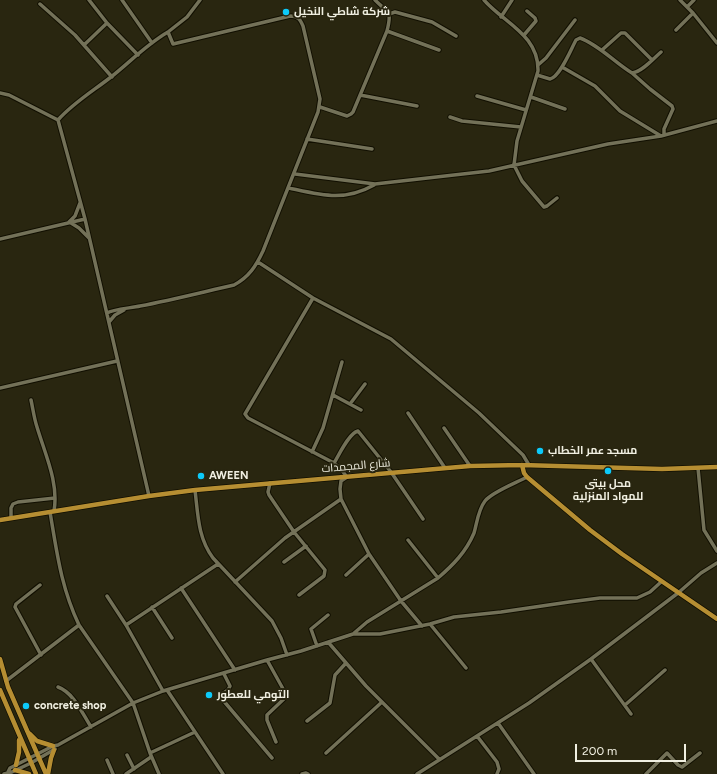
<!DOCTYPE html>
<meta charset="utf-8">
<style>
body{margin:0}
#map{position:relative;width:717px;height:774px;overflow:hidden;background:#292610;font-family:Figtree,sans-serif}
canvas{display:block}
.scale{position:absolute;left:575px;top:744px;width:111px;height:18px;box-sizing:border-box;border:2px solid #f0efe1;border-top:0;padding-left:5px;font-size:12px;line-height:14px;white-space:nowrap;color:#f0efe1;-webkit-text-stroke:3px #292610;paint-order:stroke}
</style>
<div id="map">
<canvas width="717" height="774"></canvas>
<div class="scale">200 m</div>
</div>
<script>
const ctx = document.querySelector('canvas').getContext('2d');
ctx.lineJoin = 'round';
function trace(path, color, width, dash) { ctx.strokeStyle = color; ctx.lineWidth = width; ctx.lineCap = dash ? 'butt' : 'round'; ctx.setLineDash(dash || []); ctx.stroke(path); }
function write(font, color, halo, rows, align = 'center') {
  ctx.font = font + ' Figtree,Cairo,sans-serif'; ctx.lineWidth = 4; ctx.setLineDash([]); ctx.textBaseline = 'middle'; ctx.strokeStyle = halo; ctx.fillStyle = color; for (const [text, x, y, turn = 0] of rows) {
    ctx.save(); ctx.translate(x, y); ctx.rotate((+turn || 0) * Math.PI / 180); ctx.textAlign = isNaN(turn) ? turn : align; if (halo) ctx.strokeText(text, 0, 0); ctx.fillText(text, 0, 0); ctx.restore();
  }
}
const minor = new Path2D(`
 M89 0 107 23 138 55
 M122 0 152 43
 M484 0C504 23 539 35 538 71L517 141 514 165 522 181 544 207 547 206 557 198
 M680 0 693 13 717 43
 M40 4 75 35 112 77
 M687 7 694 0
 M389 14 395 12 432 22 456 36
 M501 17 512 0
 M676 30 693 13
 M387 31 439 50
 M168 32 187 17 200 0
 M524 35 536 21 535 18 527 11
 M84 45 107 23
 M602 50 621 33H625L652 60
 M538 65 546 58 575 20
 M562 67 595 86 620 111 661 136
 M632 73 650 89 672 106 673 109 664 129V135
 M537 75 550 79C560 77 571 49 576 40L580 38C599 45 614 62 632 73 642 72 653 59 661 52
 M0 93 9 95 58 120
 M360 95 417 106
 M477 96 526 110
 M531 97 565 109
 M320 107 347 116 351 114 353 112 387 31C392 11 389 14 375 0
 M450 117 462 121 521 127
 M58 120C73 103 93 91 111 77 130 62 147 44 168 32L173 44 290 16C298 16 300 19 303 26L320 99 318 112 263 251C256 266 249 277 234 285 203 292 172 300 140 306 132 308 113 309 107 313
 M58 120 85 219 149 496
 M307 139 372 149
 M295 174 375 184 489 171 608 144 661 136 717 121
 M289 188C321 195 344 202 374 185
 M68 223 75 216 80 203
 M71 223 79 228 89 238
 M0 239 85 219
 M258 262 313 298 391 339 479 413 523 455 529 465
 M109 322 115 315 124 310
 M0 388 117 361
 M333 395 361 410
 M31 400C33 409 34 418 37 427 45 454 59 483 54 511
 M350 404 365 384
 M408 413 445 468
 M444 428 470 466
 M312 452 323 428 342 362
 M334 463C339 455 349 433 358 431L391 472 423 519
 M698 468 704 530 717 551
 M270 483 268 492 269 495 294 532 325 570 324 576 299 595
 M195 490C198 515 198 538 213 558L272 621 281 638 287 655
 M341 499 369 554 346 575
 M50 512C57 553 61 587 79 625L133 703 150 753 159 774
 M11 518V508L13 504 18 502 55 498
 M408 540 438 578
 M369 554 401 601 422 626
 M284 562 306 546
 M235 582 285 538 341 499 340 489 341 481 347 477 340 468 334 463 248 418 245 414 313 298
 M40 585 16 604 15 607 41 655
 M181 588 235 670
 M107 596 126 625
 M152 607 172 638
 M430 624 466 668
 M353 634 367 622 438 578C453 565 466 552 474 533 477 523 478 510 485 501 492 492 516 483 527 477
 M328 642 366 686 439 759
 M317 646 311 629 328 615
 M591 659 631 714
 M267 660 287 696 267 715V720L276 742
 M224 674 230 686 228 690 222 694V699L272 758
 M6 681 79 625
 M58 687C74 693 82 713 91 727
 M167 690 223 774
 M163 691 126 625 218 564
 M625 705 665 670
 M307 721 330 703 335 675 346 663
 M498 723 534 774
 M477 736 497 762 499 769 497 774
 M150 753 195 732
 M326 753 382 702
 M127 755 134 769
 M107 760 113 774
 M8 772 10 768 16 765 53 746 58 745 133 703 163 691 267 660 301 651 353 634H380L430 624 454 617 501 612 569 602 600 598H637L650 592 661 582
 M4 774 12 772 31 763 55 749
 M126 774 151 757
 M302 774 306 773 308 774
 M417 774 529 703 591 659 678 593 701 573 717 563
 M646 774 667 753 678 765 682 767 700 753`);
const major = new Path2D(`
 M522 465 524 473 527 477 590 530 622 554 717 619
 M0 520 149 496 195 490 470 466 522 465 662 469 717 467
 M0 659 8 687 46 774
 M0 690 36 774
 M30 734 37 741 53 746
 M16 765 19 752V740
 M15 770 29 774
 M48 774 51 758 54 750`);
const markers = [
 [286,12,4,"#0ccafa"],
 [540,451,4,"#0ccafa"],
 [608,471,4,"#0ccafa"],
 [201,476,4,"#0ccafa"],
 [209,695,4,"#0ccafa"],
 [26,706,4,"#0ccafa"]
];
const poiNames = [
 ["شركة شاطي النخيل",294,12],
 ["مسجد عمر الخطاب",548,451],
 ["AWEEN",209,476],
 ["محل بيتي",608,484,"center"],
 ["للمواد المنزلية",608,497,"center"],
 ["التومي للعطور",217,695],
 ["concrete shop",34,706]
];
const streetNames = [
 ["شارع المجمدات",356,466,-5]
];
trace(minor, '#110f00', 5.5);
trace(major, '#110f00', 6);
trace(minor, '#737158', 3.5);
trace(major, '#b68e32', 4.5);
for (const [x, y, r, color] of markers) { const dot = new Path2D(); dot.arc(x, y, r, 0, 2 * Math.PI); ctx.fillStyle = color; ctx.fill(dot); trace(dot, '#292610', 1.5); }
write('bold 11px', '#f0efe1', '#292610', poiNames, 'left');
write('11px', '#f0efe1', '#292610', streetNames);
</script>
